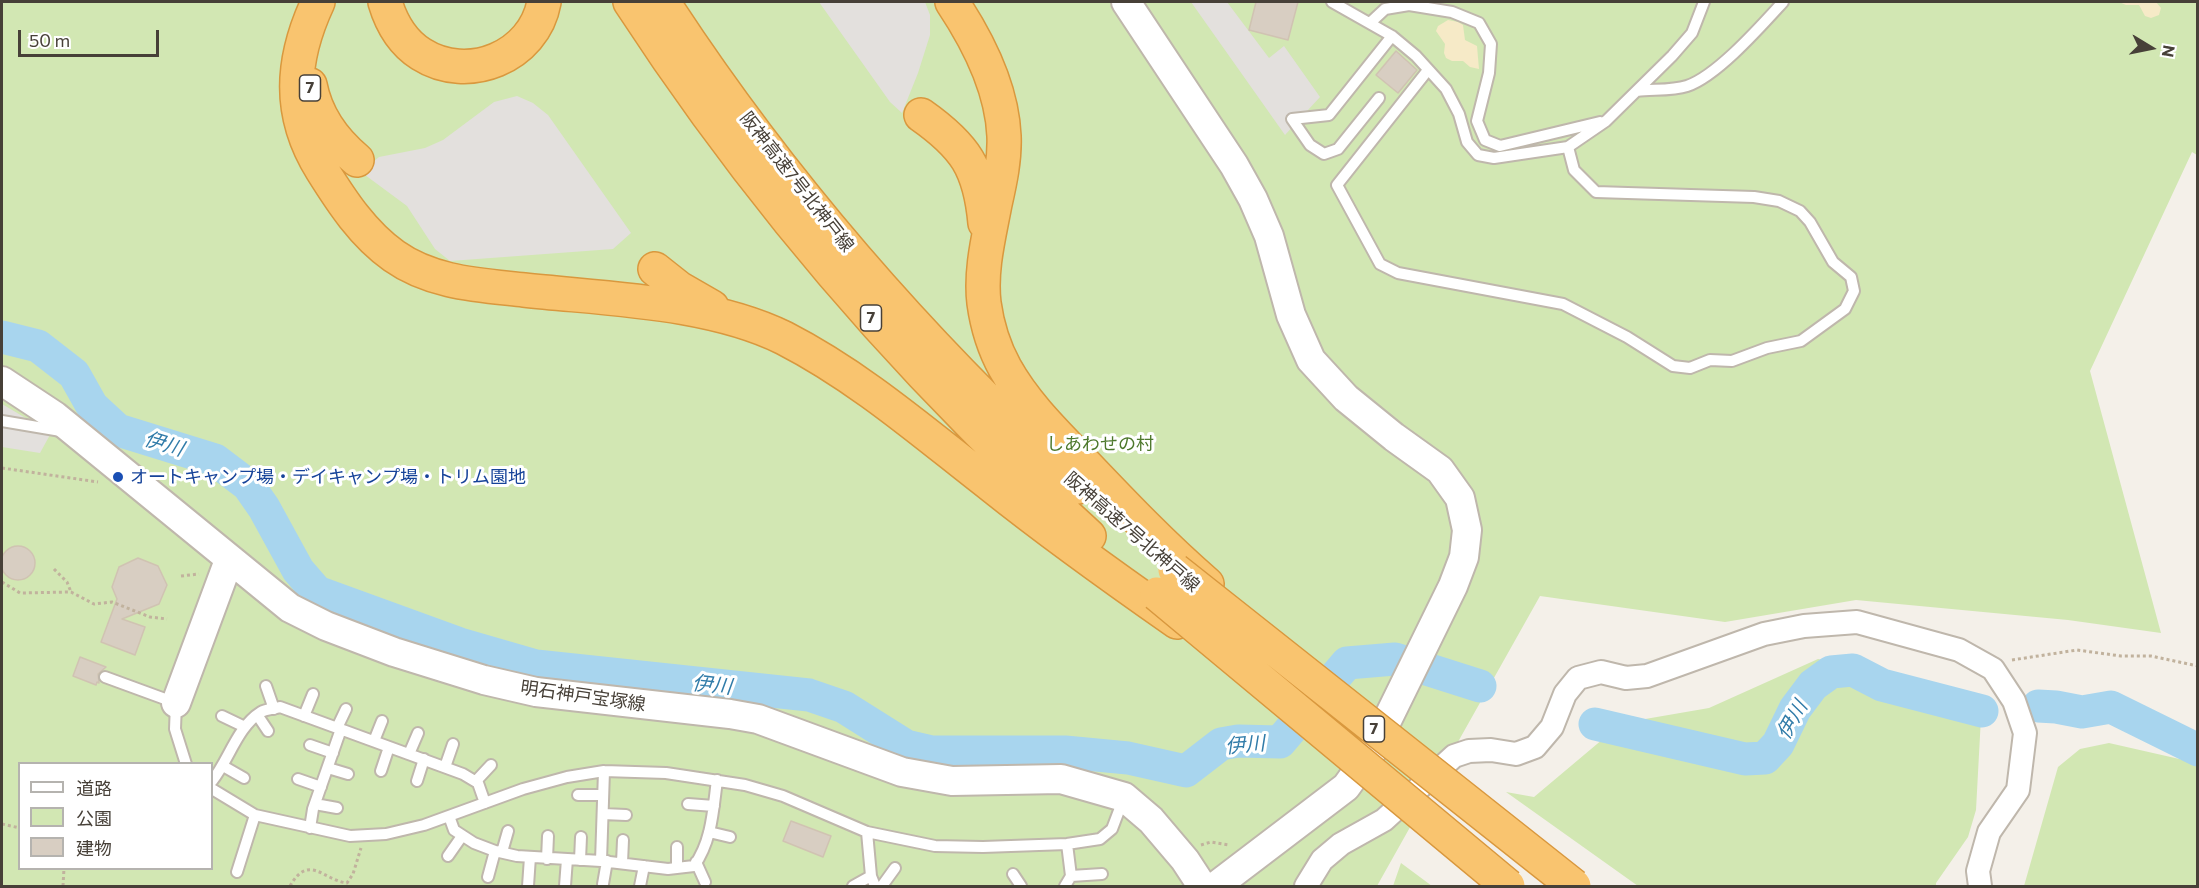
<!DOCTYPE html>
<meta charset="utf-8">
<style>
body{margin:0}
#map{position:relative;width:2199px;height:888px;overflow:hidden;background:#f4f0e9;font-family:Commissioner,"Noto Sans JP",sans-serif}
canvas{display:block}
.frame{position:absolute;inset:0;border:3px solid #474038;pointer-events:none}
.legend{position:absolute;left:18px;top:762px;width:195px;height:108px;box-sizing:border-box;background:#fff;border:2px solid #b5b3af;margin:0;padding:8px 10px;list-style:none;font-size:18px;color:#474038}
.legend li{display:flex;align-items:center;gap:12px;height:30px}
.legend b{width:30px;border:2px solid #b5b3af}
.north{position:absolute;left:2121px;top:18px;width:60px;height:60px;-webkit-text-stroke:4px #fff;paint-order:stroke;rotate:100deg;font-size:16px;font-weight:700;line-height:24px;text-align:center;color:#474038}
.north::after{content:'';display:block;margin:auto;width:21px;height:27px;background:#474038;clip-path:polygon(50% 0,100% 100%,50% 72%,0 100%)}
.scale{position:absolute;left:18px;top:30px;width:141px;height:27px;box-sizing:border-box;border:3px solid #474038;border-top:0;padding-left:8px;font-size:18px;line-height:21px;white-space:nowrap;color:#474038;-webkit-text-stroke:4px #fff;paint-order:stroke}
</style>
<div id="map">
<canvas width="2199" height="888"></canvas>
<div class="frame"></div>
<ul class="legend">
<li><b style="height:8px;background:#fff"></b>道路</li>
<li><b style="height:16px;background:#d2e7b3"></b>公園</li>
<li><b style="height:16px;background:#d8cec2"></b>建物</li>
</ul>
<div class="north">N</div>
<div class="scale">50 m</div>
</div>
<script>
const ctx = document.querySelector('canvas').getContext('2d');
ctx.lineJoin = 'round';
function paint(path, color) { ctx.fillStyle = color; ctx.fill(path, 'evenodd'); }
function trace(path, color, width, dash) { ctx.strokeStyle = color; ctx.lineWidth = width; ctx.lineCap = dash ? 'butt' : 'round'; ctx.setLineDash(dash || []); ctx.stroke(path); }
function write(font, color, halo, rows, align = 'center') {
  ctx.font = font + ' Commissioner,"Noto Sans JP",sans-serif'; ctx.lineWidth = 6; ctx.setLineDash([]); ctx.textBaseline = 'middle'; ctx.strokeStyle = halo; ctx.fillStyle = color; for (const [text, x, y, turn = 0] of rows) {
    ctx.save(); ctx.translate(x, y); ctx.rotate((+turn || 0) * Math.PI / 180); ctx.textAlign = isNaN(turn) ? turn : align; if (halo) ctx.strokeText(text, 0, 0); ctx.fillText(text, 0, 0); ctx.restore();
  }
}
const green = new Path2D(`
 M2 2H2197V155L2192 152 2090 371 2161 633 2068 620 1856 600 1725 622 1540 596 1377 886H2ZM20 764H212V868H20Z
 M1818 659 1907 675 1981 717 1976 810 1968 837 1936 883V886H1638L1506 792 1534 797 1622 723 1709 708Z
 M2109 743 2197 763V886H2024L2058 767 2080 749Z
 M1401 863 1432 886H1393Z`);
const sand = new Path2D(`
 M2119 2H2156L2161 8 2159 15 2151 18 2145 16 2139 5H2126Z
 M1448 20 1458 22 1463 25 1465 40 1477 46 1479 69 1470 67 1463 61H1452L1446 58 1444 53 1445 44 1436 31 1438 26Z`);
const parking = new Path2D(`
 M819 2H925L930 15V35L918 73 902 113 890 102Z
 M1191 2H1227L1269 58 1284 46 1320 97 1285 135Z
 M517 96 533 103 548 115 631 233 613 249 450 261 435 249 407 206 361 172 379 157 425 148 443 140 494 102Z
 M2 404 51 433 40 453 2 447Z`);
const river = new Path2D(`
 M2 337 38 346 74 374 92 406 118 430 215 460 248 485 264 508 298 570 317 592 460 644 536 666 809 695 844 707 906 746 932 752H1065L1128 758 1186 771 1221 744 1238 741 1280 742 1347 663 1395 659 1480 686
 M2038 706 2056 707 2082 712 2111 707 2198 750
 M1595 724 1745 759 1765 758 1778 744 1795 709 1813 685 1831 672 1853 670 1882 685 1982 711`);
const building = new Path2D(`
 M1256 2H1298L1288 40 1249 30Z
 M1396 51 1417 70 1398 93 1376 75Z
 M1 563a17 17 0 1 1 34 0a17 17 0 1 1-34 0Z
 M138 558 158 566 167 585 159 604 122 619 145 627 135 655 101 642 117 599 112 587 119 567Z
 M80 657 106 667 98 674 99 683 97 682 96 685 73 676Z
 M791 821 831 836 823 857 783 841Z`);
const path = new Path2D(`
 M2 468 98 482
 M54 569 67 582 71 592
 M181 576 199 574
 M2 582 20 593 71 592 94 604 112 602 150 617 167 619
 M2012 660 2077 650 2121 656H2151L2198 666
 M2 824 20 828
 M1201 845 1211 842 1229 845
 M63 886 64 868
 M290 886C309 853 323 880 347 883L353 874 361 848`);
const service = new Path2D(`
 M1332 2 1392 36 1416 56 1446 89 1459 114 1467 142 1478 155 1494 158 1568 147 1606 121 1672 56 1692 33 1704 2
 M1371 22 1385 9 1409 5 1452 12 1479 23 1491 44 1489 73 1477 121 1485 140 1500 146 1600 122
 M1428 70 1337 185 1380 264 1398 273 1563 304 1627 337 1673 366 1690 368 1710 360 1732 361 1767 348 1801 341 1845 309 1854 291 1851 277 1833 262 1810 222 1800 211 1779 201 1754 197 1596 192 1574 170 1568 147
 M1637 91C1652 89 1672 91 1687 86 1717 76 1761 26 1783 2
 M1379 98 1338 149 1324 154 1310 145 1292 119 1329 115 1392 36
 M2 421 61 431
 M105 677 176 703 175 729 186 764
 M266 686 274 709
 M222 716 245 727
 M258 716 268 731
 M304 716 313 694
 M337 728 346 709
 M374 741 382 721
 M310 745 333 753
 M409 754 418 733
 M223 766 244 778
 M445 767 453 744
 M328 768 348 774
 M381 771 389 747
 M298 779 321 787
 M212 781C229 760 237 727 261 712 266 709 274 709 280 707L463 774 478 783 485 803
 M417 781 424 759
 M476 781 491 765
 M212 789 255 815 350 836 386 834 424 825 523 789 567 777 604 771 666 773 745 785 783 796 867 832 935 846 983 847 1067 844 1100 839 1112 829 1123 800
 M578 795H603
 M315 804 337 808
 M688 804 714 806
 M603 814 626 815
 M449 816 454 830 474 843 495 851 517 856 601 861 668 869 694 866C712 841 713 810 717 780
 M310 828 313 809 341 729
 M709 832 730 837
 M867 832 871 876 875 886
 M677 847V868
 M502 852 508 831
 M448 856 462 836
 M547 859 548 836
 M580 860 581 837
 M601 861 604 771
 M696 862 705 882
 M622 863 623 840
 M237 872 255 815
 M1013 874 1021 886
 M1071 876 1102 874
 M488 877 495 851
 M603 884 607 861
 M528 886 530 857
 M565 886 567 859
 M640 886 644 866
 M853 886 871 876
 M882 886 895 868
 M1065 886 1071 876 1067 844`);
const minor = new Path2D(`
 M1306 886 1322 860 1341 844 1384 820 1454 756 1469 751 1491 750 1516 754 1535 747 1552 727 1565 694 1578 678 1601 672 1626 678 1647 676 1764 634 1804 626 1857 622 1959 650 1993 669 2014 701 2025 733 2018 790 1989 832 1978 871 1980 886`);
const tertiary = new Path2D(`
 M1126 2 1234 165 1253 199 1269 236 1291 315 1311 360 1346 398 1394 437 1440 470 1460 498 1467 530 1464 557 1453 586 1372 751 1346 787 1216 886
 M2 381 55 416 290 608 326 626 394 652 484 680 536 692 730 714 758 719 902 772 952 781 1061 779 1124 797 1151 820 1185 860 1202 886
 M176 703 229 560`);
const motorway = new Path2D(`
 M318 2C291 60 287 114 322 170 342 202 363 234 394 256 432 283 479 285 524 290 606 299 709 301 784 338 860 377 924 433 991 485 1051 533 1114 578 1177 622
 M385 2C391 22 402 42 421 54 468 84 534 57 544 2
 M630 2C729 154 843 295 971 424 1009 463 1049 499 1089 536
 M663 2C779 180 921 343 1078 487
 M952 2C978 41 1002 88 1004 136 1005 159 1000 182 995 204 989 236 980 270 984 303 987 325 994 348 1005 368 1025 404 1055 433 1083 462 1123 504 1163 546 1207 584
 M310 85C316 116 333 140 357 160
 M921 115C965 146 980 168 985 223
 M655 269 679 288 712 307`);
const motorwayBridge = new Path2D(`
 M1175 570 1574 886
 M1157 594 1508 886`);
const markers = [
 [118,477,6,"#1a4fb4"]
];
const shields = [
 [310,88,21],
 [871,318,21],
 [1374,729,21]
];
const shieldNames = [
 ["7",310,88],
 ["7",871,318],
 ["7",1374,729]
];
const streetNames = [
 ["阪神高速7号北神戸線",797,182,52],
 ["阪神高速7号北神戸線",1132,532,41],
 ["明石神戸宝塚線",583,696,8]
];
const parkNames = [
 ["しあわせの村",1100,444]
];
const transitNames = [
 ["オートキャンプ場・デイキャンプ場・トリム園地",130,477]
];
const waterNames = [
 ["伊川",164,444,17],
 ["伊川",712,685,6],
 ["伊川",1792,720,-60],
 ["伊川",1245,745,-5]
];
paint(green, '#d2e7b3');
paint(sand, '#f6eac7');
paint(parking, '#e3e0dd');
trace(river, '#a8d5ee', 33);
paint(building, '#d8cec2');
trace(building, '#d0c3b2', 1.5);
trace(service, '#bfb7ac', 14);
trace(minor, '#bfb7ac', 26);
trace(tertiary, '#bfb7ac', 32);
trace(motorway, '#d9983e', 36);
trace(path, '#c1b29d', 3, [3, 3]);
trace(service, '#fff', 10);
trace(minor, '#fff', 22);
trace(tertiary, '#fff', 28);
trace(motorway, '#f9c46f', 33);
trace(motorwayBridge, '#d9983e', 36, []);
trace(motorwayBridge, '#f9c46f', 33);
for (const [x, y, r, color] of markers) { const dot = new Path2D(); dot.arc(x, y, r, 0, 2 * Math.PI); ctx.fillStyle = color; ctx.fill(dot); trace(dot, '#fff', 2); }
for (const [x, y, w] of shields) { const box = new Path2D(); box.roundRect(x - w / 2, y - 13, w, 26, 4.5); ctx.fillStyle = '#fff'; ctx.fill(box); trace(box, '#474038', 1.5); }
write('bold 16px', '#474038', null, shieldNames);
write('18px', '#474038', '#fff', streetNames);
write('18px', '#4d782c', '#fff', parkNames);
write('18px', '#164399', '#fff', transitNames, 'left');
write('italic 20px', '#317ca9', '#fff', waterNames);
</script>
